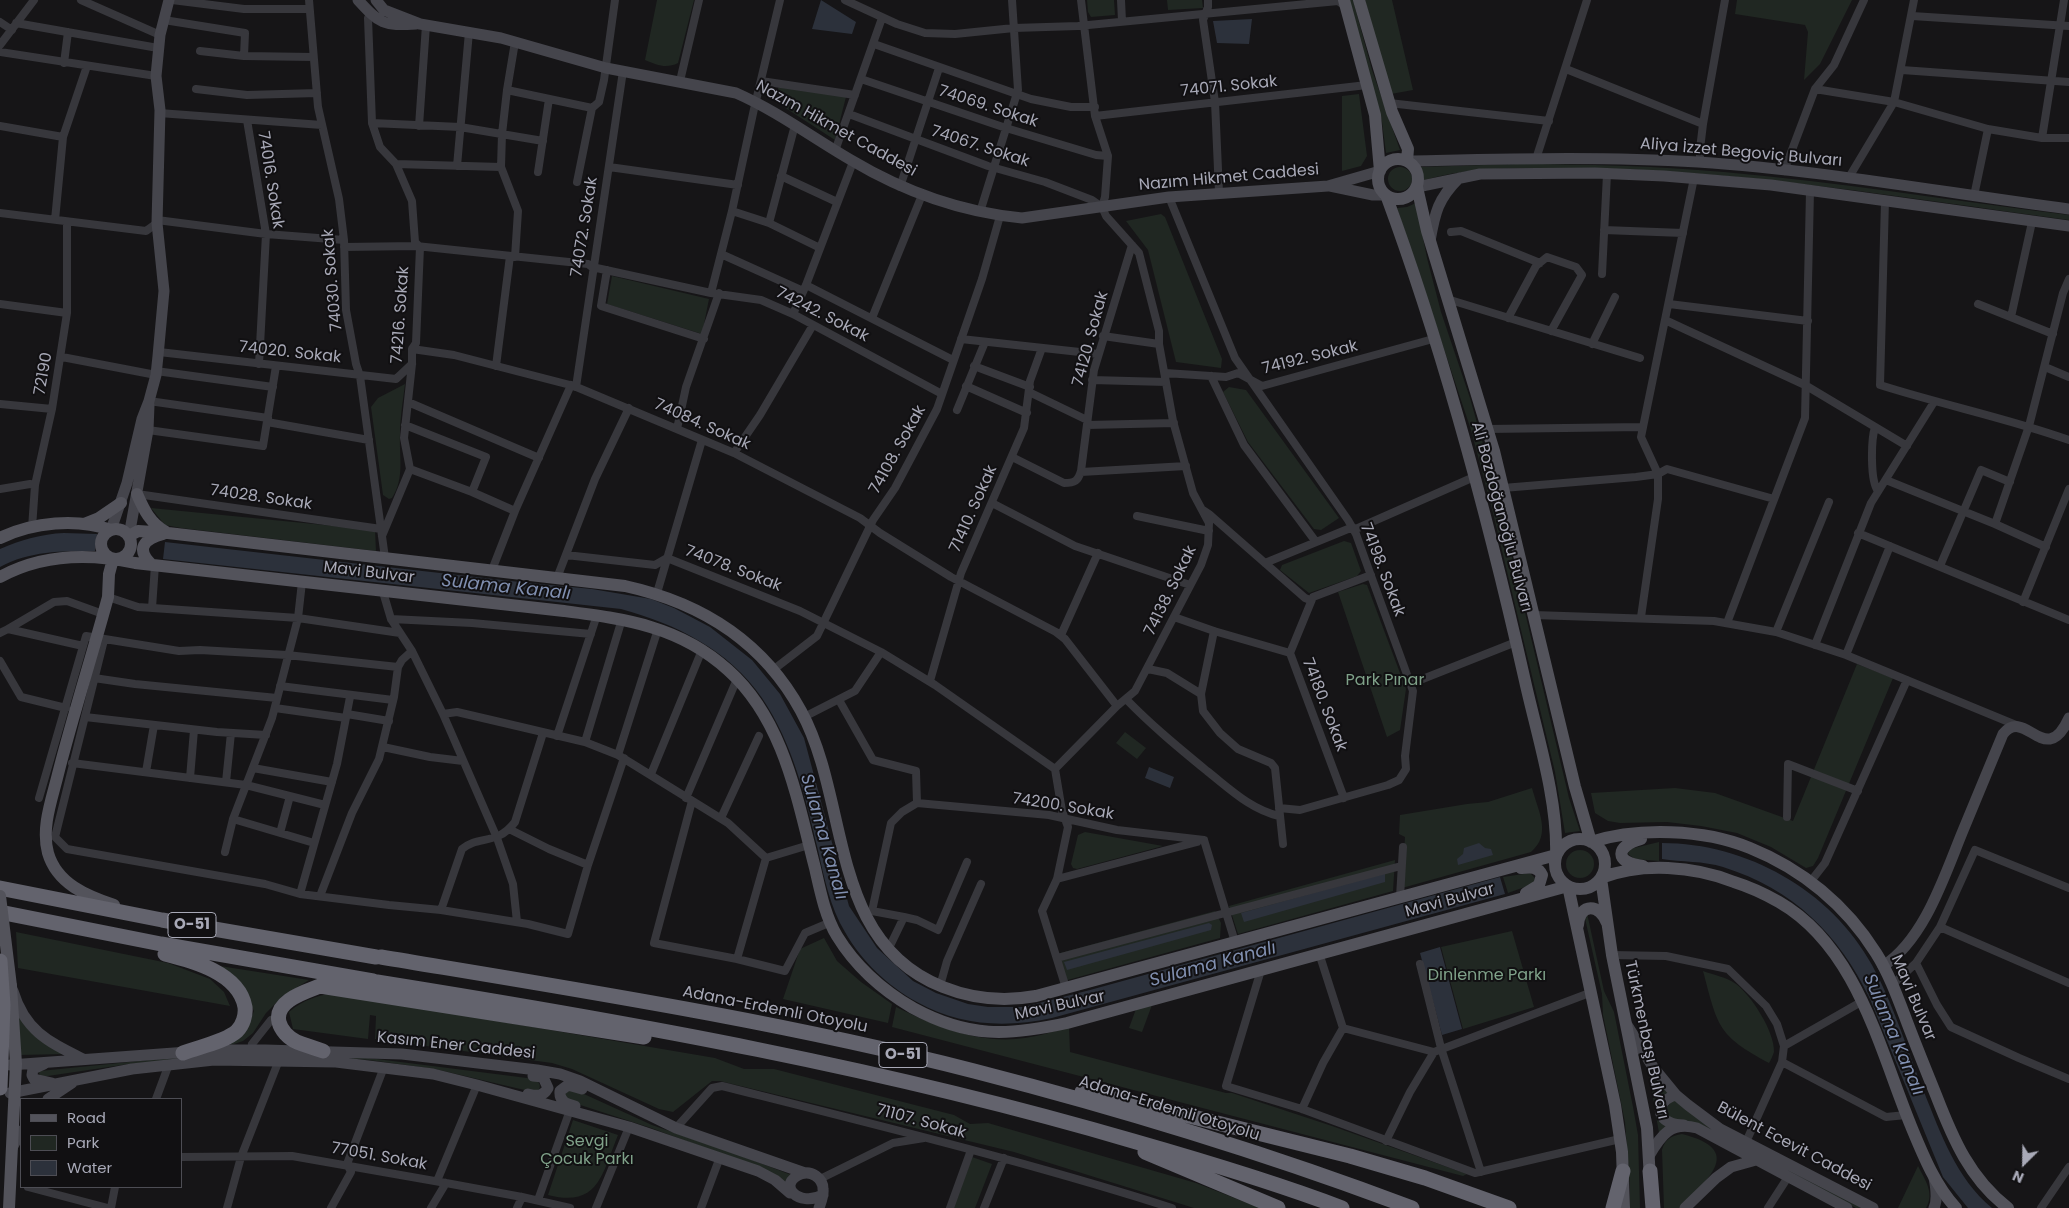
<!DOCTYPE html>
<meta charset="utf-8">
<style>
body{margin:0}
#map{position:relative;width:2069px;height:1208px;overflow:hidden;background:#161517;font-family:Poppins,sans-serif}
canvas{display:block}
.legend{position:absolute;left:20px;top:1098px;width:162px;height:90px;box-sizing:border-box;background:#111012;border:1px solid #4d4d54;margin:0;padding:6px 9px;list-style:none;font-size:15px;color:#a8a9b7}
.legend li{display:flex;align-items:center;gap:10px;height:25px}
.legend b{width:25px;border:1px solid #4d4d54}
.north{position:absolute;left:1999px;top:1138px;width:50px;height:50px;-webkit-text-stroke:4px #111012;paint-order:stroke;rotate:203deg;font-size:14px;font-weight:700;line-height:20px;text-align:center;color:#a8a9b7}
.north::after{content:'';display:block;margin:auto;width:18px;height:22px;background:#a8a9b7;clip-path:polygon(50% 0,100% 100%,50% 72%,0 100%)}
</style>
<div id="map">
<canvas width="2069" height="1208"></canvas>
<ul class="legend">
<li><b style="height:6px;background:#53535b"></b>Road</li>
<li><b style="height:14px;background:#202722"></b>Park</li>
<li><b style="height:14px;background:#2c313b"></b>Water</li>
</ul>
<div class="north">N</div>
</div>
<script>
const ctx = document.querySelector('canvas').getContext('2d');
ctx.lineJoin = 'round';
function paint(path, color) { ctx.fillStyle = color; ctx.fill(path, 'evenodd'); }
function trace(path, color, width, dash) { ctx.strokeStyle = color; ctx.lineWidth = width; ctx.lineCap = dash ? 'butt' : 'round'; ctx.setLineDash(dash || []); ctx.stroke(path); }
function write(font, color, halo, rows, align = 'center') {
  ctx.font = font + ' Poppins,sans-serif'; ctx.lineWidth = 4; ctx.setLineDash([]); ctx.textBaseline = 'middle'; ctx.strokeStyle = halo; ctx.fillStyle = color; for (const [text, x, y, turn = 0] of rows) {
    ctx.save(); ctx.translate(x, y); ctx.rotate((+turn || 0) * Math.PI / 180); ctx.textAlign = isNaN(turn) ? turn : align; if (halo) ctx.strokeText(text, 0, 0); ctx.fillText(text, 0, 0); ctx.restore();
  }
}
const green = new Path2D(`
 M657 0H694L678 63C666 69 657 65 645 60Z
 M1087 0H1114L1115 15 1091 17 1088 12Z
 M1167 0H1202L1203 8 1168 10Z
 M1349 0H1353L1372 70 1400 150 1386 153 1382 122Z
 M1365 0H1392L1413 90 1391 94Z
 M1737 0H1852L1820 64 1804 80 1808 32 1805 25 1735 14Z
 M780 84 847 93 835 140 773 100Z
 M1359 94 1367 156 1361 166 1342 171V96Z
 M1516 164C1586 164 1655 166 1724 172 1839 182 1954 201 2069 215V220C1903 198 1738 169 1570 168 1522 168 1472 166 1424 180L1420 167Z
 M1388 179a12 12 0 1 1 24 0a12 12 0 1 1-24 0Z
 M1416 203 1427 258 1441 312 1470 398 1496 490 1569 798 1580 831 1565 833 1555 772 1493 513 1471 430 1397 208 1407 207Z
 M1161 214 1165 217 1222 359 1221 368 1176 362 1148 250 1126 221Z
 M612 276 709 299 702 334 607 304Z
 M405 384C403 401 400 418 400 434 399 457 405 478 392 498L389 499 383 495 371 407 378 398Z
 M1229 387 1246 390 1339 518 1321 530 1314 529 1248 442 1223 392Z
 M151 508 375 530 376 551 181 528 165 525Z
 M1344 541 1351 543 1361 571 1357 576 1309 593 1280 570 1282 565Z
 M1363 584 1367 585 1406 689 1400 730 1387 737 1338 592Z
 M1857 664 1893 678 1818 858 1813 866 1806 868 1771 847 1737 833 1701 826 1667 822 1620 823 1608 821 1595 813 1591 793 1675 788 1715 793 1793 821Z
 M1125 732 1146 748 1137 759 1116 743Z
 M1532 788C1538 811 1552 834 1531 852L1402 888 1405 837 1399 834 1400 815 1467 804 1488 802Z
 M1085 832 1163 846 1077 869 1073 868 1071 864 1078 835Z
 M1659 842V861L1635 859 1628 854 1630 849Z
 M1566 864a14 14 0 1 1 28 0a14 14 0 1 1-28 0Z
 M1395 860 1393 891 1238 934 1229 906Z
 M1530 873 1535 878 1533 884 1508 893 1503 877Z
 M1215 911 1221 923 1220 938 1064 981 1053 955Z
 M1587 913 1604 991 1614 1012 1633 1107 1638 1135 1640 1208H1630V1188L1625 1122 1603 1015 1602 994 1584 914Z
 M1512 931 1534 1007 1463 1029 1441 947Z
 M16 932 168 963 210 979 224 992 230 1006 18 968Z
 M824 938 837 961 861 982 892 1004 888 1023 783 999 800 949Z
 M220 966 309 980 283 996 266 1013 253 1033 243 1041 228 1046 246 1032 254 1011 247 998Z
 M1703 971C1714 975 1726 977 1736 984 1751 995 1775 1032 1774 1052 1773 1055 1771 1060 1769 1063 1717 1035 1718 1027 1703 971Z
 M333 993 715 1058 744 1069H774L954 1115 970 1124 988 1123 1196 1183 1260 1208H1194L1014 1152 720 1081H712L673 1112 659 1109 572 1069 552 1063 375 1039 376 1016 370 1015 368 1039 293 1029 289 1012C303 1000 316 996 333 993Z
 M1152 1005 1142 1032 1129 1028 1136 1009Z
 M896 1007C935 1026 980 1045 1025 1038 1040 1036 1055 1031 1069 1027L1070 1052 1226 1093H1232L1332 1126 1467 1174 1463 1176 892 1027Z
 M18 1013 67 1054 19 1055Z
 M189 1056 369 1058 535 1079C539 1082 542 1086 538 1091L533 1092 435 1069 369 1060 330 1057 129 1064 41 1077 39 1073 40 1071Z
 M1651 1071 1671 1093 1661 1097 1669 1126 1659 1133 1649 1075Z
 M573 1089 652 1125 739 1155 794 1176 787 1185 738 1160 651 1128 568 1101 565 1095 566 1091Z
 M1673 1100 1863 1208H1856L1715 1135 1673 1120 1663 1112Z
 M573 1120 618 1135C602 1174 599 1208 548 1195Z
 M1682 1134C1746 1150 1707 1179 1681 1208H1664L1662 1150C1665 1139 1671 1136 1682 1134Z
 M972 1157 992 1164 975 1208H953Z
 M1918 1166C1925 1180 1935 1193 1926 1208H1898Z`);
const water = new Path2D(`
 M821 0 856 22 852 34 812 29Z
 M1252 19 1249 44 1217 43 1213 21Z
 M64 533 97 534 95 551C62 551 29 551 0 567V549C21 540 41 534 64 533Z
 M165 542 520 582 592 589 651 599 674 608 710 627 752 660 780 694 804 738 849 906 877 948 913 981 936 993 968 1004 988 1007H1024L1090 990 1500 877 1505 894 1052 1018C1006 1028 959 1026 917 1002 888 986 862 962 845 932 830 907 824 877 818 850 805 796 793 744 762 698 729 650 676 624 621 609L163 559Z
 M1149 767 1174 777 1170 788 1145 778Z
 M1479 843 1485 848 1491 849 1493 855 1458 865 1457 859 1463 854 1464 848Z
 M1662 843C1746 843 1831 890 1872 965 1894 1005 1907 1050 1924 1092 1941 1134 1956 1178 1992 1208H1968L1943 1177 1870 999C1839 934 1793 889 1723 867 1704 861 1681 862 1662 859Z
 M1385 873V882L1244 922 1241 913Z
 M1209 923 1212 925 1211 930 1067 970 1064 962Z
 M1440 947 1462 1029 1442 1035 1420 953Z`);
const street = new Path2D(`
 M81 0 160 35
 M172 0 244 9H309
 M309 0 318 107 339 199 344 240 346 310 356 364 360 376 385 558
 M845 0 897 24 925 33 955 34 1014 28 1078 26 1338 1 1345 6
 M1081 0 1095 116 1108 156 1105 197 1102 207
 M1121 0 1122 21
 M1208 0V7L1203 20 1215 102 1219 192
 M371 14 368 18 372 123 380 147 396 164 412 201 415 242 420 247 416 343 412 349V364L404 438 410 469 382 536
 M1912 16 2069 26
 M164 20 245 33 244 56
 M0 22 12 30
 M16 23 158 48
 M874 44 1031 99 1071 107H1095
 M0 45 34 0
 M200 51 244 56 313 57
 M0 52 156 76
 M64 63 68 32
 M1566 69 1703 124
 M1902 70 2069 82
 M861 79 1006 128 1096 155 1108 156
 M680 81 699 0
 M761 81 855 95
 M196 89 247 95 317 93
 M1815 89 1894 102 1988 129 2042 138H2069
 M507 90 592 108 599 102 604 80 615 0
 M1389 103 1549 121
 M159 113 322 125
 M849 114 988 166 1045 182 1092 200 1102 207 1106 216 1139 253 1159 331V344L1173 421 1193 493 1209 523 1208 545 1201 565 1135 691 1117 706 1055 769 1062 811 1068 827 1057 879 1042 911 1066 988
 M1095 116 1367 85
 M247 120 266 234 259 364
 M372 123 460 127 543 141
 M0 126 63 137 55 220
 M419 126 426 25
 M63 137 87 66
 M2042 138 2064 0
 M835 151 882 18
 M1536 159 1587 0
 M1700 163V149L1703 124 1725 0
 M396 164 501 167
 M457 166 469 32
 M609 167 738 185
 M1784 171 1815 89 1834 65 1864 0
 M538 172 549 99
 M781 176 837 202
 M1848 179 1894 102 1914 0
 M577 182 592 108
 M900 187 939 68
 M1974 196 1988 129
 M1169 197 1235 358 1348 520 1356 534 1370 573 1413 691 1405 756 1406 769 1399 780 1388 785 1300 810 1279 808
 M1885 201 1880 385C1943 405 2007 418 2069 440
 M732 211 769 223 820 248
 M980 212 1018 90 1012 0
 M0 213 146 231 157 223
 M157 220 266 234 344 240
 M769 223 795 125
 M1604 230 1683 233
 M1451 232 1461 231 1540 263
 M344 247 416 246 588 264 592 267 711 293 761 300 793 314 942 394
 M721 254 803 291
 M515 257 518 211 501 167 502 134 507 90 515 42
 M607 270 601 306 704 339
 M1602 274 1607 174
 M806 285 953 360
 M711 293 732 211 754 109 780 0
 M1447 299 1640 358
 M0 304 67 313
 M1669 304 1808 321
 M1978 304 2053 334
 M793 314 806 285 853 162
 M2011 317 2032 222
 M872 318 922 195
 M1508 318 1536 266 1547 257 1576 267 1582 275 1551 331
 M1665 320 1805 385 1907 446
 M1103 336 1159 344
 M961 339 1098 354
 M1592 344 1615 297
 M412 349 454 355 574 386 734 453 860 518 880 533 951 577 1056 632 1065 639 1117 706
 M159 352 396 379 412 364
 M62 357 156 375
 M496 366 510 256
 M974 366 1030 387
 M2045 367 2069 377
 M156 371 273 387
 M1165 373 1226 377 1238 373 1262 386 1433 339
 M1211 376 1244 445 1316 542
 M1092 380 1166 382
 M966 386 1027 413
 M576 387 623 71
 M1029 392 1087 420
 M149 401 268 418
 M408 402 539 458
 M0 404 52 409
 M957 410 985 342
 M267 422 369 440
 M405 425 486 457 472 492
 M1087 425 1174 423
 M1875 427C1871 440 1870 481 1878 491
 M677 429 686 387 719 293
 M1487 429 1643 427
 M148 430 263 446 276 366
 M734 453 760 415 813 325
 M1012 457 1064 483C1075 483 1078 481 1081 471L1094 370 1132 245
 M410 469 472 492 515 511
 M1081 472 1186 466
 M1886 480 1995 524 2046 547
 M1503 488 1636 477 1658 474 1667 469 1774 499
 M0 489 30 484 35 485
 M137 494 381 529
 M992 503 1075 546 1190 585
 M1203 510 1209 514 1305 598 1310 600
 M1137 516 1209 531
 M1995 524 2029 426 2063 293 2069 279
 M32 528 35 485 52 409 67 313V222
 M1858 533 2069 620
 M566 555 655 565 667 558 800 611 881 652 935 685 1055 769
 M1265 563 1348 529 1358 528 1474 477
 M1940 566 1981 470 2010 482
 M492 570 515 511 571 385
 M557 578 595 479 629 408
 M383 592 391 619 412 651 443 714 497 838 513 884 517 922
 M657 593 702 440
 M108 597 138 607 298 618 400 633
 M2023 602 2069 489
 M152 608 155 565
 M1534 615 1714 621 1776 632 1846 655 2016 725
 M1174 617 1214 631 1290 653
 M1641 617 1658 499V474L1641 437 1694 178
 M391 619 472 623 591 634
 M1727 623 1805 418 1810 191
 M8 629 54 602 67 601 103 614
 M1214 631 1201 694 1203 711 1220 733 1238 749 1271 763 1275 768 1283 844
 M1776 632 1829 502
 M0 633 8 629 83 646
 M1061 635 1098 553
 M104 640 55 837 67 849 265 884 300 894 389 905 441 910 528 924 568 934 588 865 624 758
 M1815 645 1871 503 1934 402
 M1846 655 1890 546
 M0 661 21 697 66 708
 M1148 669 1167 673 1201 694
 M773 670 817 636 873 520 895 488 937 409 982 279 1000 216
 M94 678 135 684 277 698
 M930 681 961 573 1024 428 1030 381 1042 348
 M1410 684 1516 642
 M280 686 393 700
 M1126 699C1151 725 1179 748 1207 771 1230 789 1250 809 1279 816
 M839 700 873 760 916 771 917 803 902 812 891 823 872 911 904 917 889 948
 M275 708 346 718
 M347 714 389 721
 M443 714 457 712 517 726 585 742 618 755 728 823 766 858 809 845
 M85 717 217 732 266 735
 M804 717 855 691 881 652
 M557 736 597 615
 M585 742 622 619
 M383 747 430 757 463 761
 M618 755 658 629
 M72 763 246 785 325 805
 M253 768 332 782
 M146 772 154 725
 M651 774 702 650
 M190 778 194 730
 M226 782 231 733
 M39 798 86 636 179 651 200 650 287 655 398 667
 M686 798 737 679
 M1344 798 1290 653 1313 597 1371 575
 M692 801 654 943 737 959 766 858
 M917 803 1049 815 1117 830 1204 840
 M1787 817 1788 764 1858 791
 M721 818 759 736
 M233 819 314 843
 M509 829 549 849 588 865
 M280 833 290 796
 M1204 840 1235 942
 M225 852 233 819 272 718 298 618 302 582
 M1057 879 1197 842
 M1811 881 1825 863 1907 680
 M300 894 337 764 350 697
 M320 896 352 813 379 759 394 697 398 667 402 660 412 651
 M1400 897 1403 847
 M441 910 462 849C478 835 497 846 515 822L543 733
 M904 917 917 920 938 930 967 862
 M1940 927 2069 983
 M1319 953 1343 1028 1434 1052
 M1612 955 1666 956 1728 969 1766 1006 1777 1024 1784 1046 1782 1062 1746 1142
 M1057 958 1401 866
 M737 959 785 971 805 933 831 922
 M1916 963 1937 1005 1951 1027 2019 1058 2069 1079
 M1420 964 1441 1048 1481 1172
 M1261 970 1226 1086 1302 1109 1475 1173 1620 1139
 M1892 985 1916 963 1940 927 1975 850 2069 888
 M940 986 947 961 981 884
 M252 1044 271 1020
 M1784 1046 1861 1002
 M1782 1062 1886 1117 1906 1115
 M156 1099 169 1064
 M1302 1109 1323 1063 1343 1028
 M676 1128 712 1088 722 1086C873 1124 1024 1161 1172 1208
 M1386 1141 1410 1092 1434 1052 1592 992
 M181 1157 292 1156 446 1183 522 1197 570 1208
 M820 1179 893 1143 924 1138
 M437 1181 477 1085
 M28 1187 108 1208
 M538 1200 570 1110
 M111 1208 115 1187
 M227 1208 241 1157 279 1060
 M331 1208 351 1172 347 1164 384 1067
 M431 1208 446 1183
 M517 1208 522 1197
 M596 1208 629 1127
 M701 1208 720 1157
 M950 1208 971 1150
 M984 1208 1004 1158
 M1768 1208 1788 1177
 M2041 1208 2069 1167`);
const secondary = new Path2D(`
 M358 0C380 24 383 26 416 24
 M376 0 384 10 420 24 501 38 606 68 736 93C777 111 813 138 851 160 903 191 961 212 1022 218L1169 197 1328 186 1380 171
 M1407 161C1504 159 1601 156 1698 162 1822 170 1946 193 2069 209
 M1330 186 1373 195H1386
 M1417 187 1480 174 1595 173 1664 176 1771 185 2069 226
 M1430 241C1435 212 1438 199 1459 178
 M111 530 127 483 142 419 149 401 156 375 158 356 164 291 157 223 160 110 156 76 160 35 169 0
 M129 536 148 430 149 405
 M1883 966C1924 940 1944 877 1962 833 1976 800 1989 767 2003 734 2026 706 2045 770 2069 718
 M13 991C25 1031 49 1042 83 1059
 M1627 1025 1653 1067 1676 1095 1688 1105 1720 1129 1873 1208
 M44 1064 33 1069 32 1075 34 1079 52 1083
 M10 1065 215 1050H265L402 1054 537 1070 560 1074 580 1081 676 1128 805 1173
 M10 1093 132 1069 214 1060 336 1062 433 1074 477 1085 629 1127 758 1171 775 1180 790 1193
 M528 1094C537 1096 543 1097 548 1088L543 1077 533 1076
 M1676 1095C1660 1099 1653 1116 1671 1123 1675 1125 1680 1125 1684 1125
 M48 1099 72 1083
 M575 1106C566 1104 559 1101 560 1091L568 1085 582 1089
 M12 1148 21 1131
 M1649 1156C1661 1135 1671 1121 1697 1128L1847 1208
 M819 1208C821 1202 824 1195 823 1189 823 1178 811 1170 801 1174 776 1184 798 1208 823 1195
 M1685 1208 1716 1178 1731 1167 1756 1160
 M1934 1208C1938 1199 1936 1188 1934 1178`);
const primary = new Path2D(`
 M1344 0 1375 115 1380 171
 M1359 0 1392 112 1408 149 1407 161
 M1378 179a20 20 0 1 1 40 0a20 20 0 1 1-40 0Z
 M1417 187 1427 231 1494 451 1575 787 1591 842
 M1386 195C1444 352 1488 517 1525 681 1537 735 1558 800 1556 855
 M137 494C144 510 150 523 166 532
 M84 524 99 518 121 503
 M101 544a15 15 0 1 1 30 0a15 15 0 1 1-30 0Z
 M129 536 138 531 168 533 625 586C702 603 763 641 801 711 851 803 827 941 943 987 973 999 1003 1002 1036 996L1556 855
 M0 538C33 522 77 518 111 530
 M113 559 109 574 108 597C92 656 73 715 58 774 52 799 41 827 48 853 57 884 87 896 114 905
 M152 565C135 549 144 539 163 534
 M0 577C42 554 89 553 135 563L564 611C625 619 680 626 728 670 784 720 797 799 815 868 820 890 825 916 837 936 856 967 882 990 913 1008 968 1038 1008 1036 1067 1023L1568 886
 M1641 839C1615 846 1614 863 1643 866
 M1555 864a25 25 0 1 1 50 0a25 25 0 1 1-50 0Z
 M1591 842C1638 827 1704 829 1750 848 1802 869 1846 905 1876 953 1888 972 1896 993 1904 1014 1914 1041 1925 1068 1936 1095 1953 1139 1970 1179 2008 1208
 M1521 868C1530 867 1538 866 1542 875L1539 885 1526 893
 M1601 878C1642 862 1694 866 1734 882 1750 887 1765 894 1779 902 1857 947 1879 1048 1911 1126 1923 1155 1935 1185 1956 1208
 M1601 878 1612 955 1647 1128 1650 1179
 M1568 886 1615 1105 1622 1152 1624 1208
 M1578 925C1580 902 1600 904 1607 923
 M9 1208 16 1064 11 986`);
const highway = new Path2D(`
 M0 888 162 920 376 957
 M0 912 161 944 373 981
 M165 954C193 961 239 973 245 1007 246 1015 243 1025 237 1031 225 1042 198 1047 183 1053
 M381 957C579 990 779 1021 974 1071 1122 1109 1269 1154 1412 1208
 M377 982C633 1023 884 1068 1133 1141 1203 1161 1274 1182 1342 1208
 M323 1051C314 1048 305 1045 297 1042 288 1038 281 1030 279 1022 274 1001 305 992 320 986L644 1037
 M1082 1092 1161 1109 1350 1156 1425 1178 1509 1208
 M1145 1152 1278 1208
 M1650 1171 1653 1208
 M1613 1208 1623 1171`);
const primaryBridge = new Path2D(`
 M0 896 11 986`);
const highwayBridge = new Path2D(`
 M0 961 3 1005 0 1088`);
const shields = [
 [192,925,48],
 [903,1055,48]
];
const shieldNames = [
 ["O-51",192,925],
 ["O-51",903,1055]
];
const streetNames = [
 ["74071. Sokak",1229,87,-6],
 ["74069. Sokak",988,107,18],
 ["Nazım Hikmet Caddesi",836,129,29],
 ["74067. Sokak",980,147,18],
 ["Aliya İzzet Begoviç Bulvarı",1741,153,5],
 ["Nazım Hikmet Caddesi",1229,178,-5],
 ["74016. Sokak",270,180,81],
 ["74072. Sokak",585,227,-81],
 ["74030. Sokak",333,280,-95],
 ["74216. Sokak",401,315,-86],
 ["74242. Sokak",822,315,27],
 ["74120. Sokak",1091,339,-75],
 ["74020. Sokak",290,353,6],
 ["74192. Sokak",1310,358,-14],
 ["72190",44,374,-80],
 ["74084. Sokak",702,425,24],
 ["74108. Sokak",898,450,-61],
 ["74028. Sokak",261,498,8],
 ["71410. Sokak",974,509,-66],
 ["Ali Bozdoğanoğlu Bulvarı",1501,517,75],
 ["74078. Sokak",733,569,21],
 ["74198. Sokak",1382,570,69],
 ["Mavi Bulvar",369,573,7],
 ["74138. Sokak",1171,591,-64],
 ["74180. Sokak",1324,705,69],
 ["74200. Sokak",1063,807,9],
 ["Mavi Bulvar",1450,901,-15],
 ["Mavi Bulvar",1913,998,67],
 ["Mavi Bulvar",1060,1006,-12],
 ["Adana-Erdemli Otoyolu",775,1010,11],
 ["Türkmenbaşı Bulvarı",1646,1040,78],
 ["Kasım Ener Caddesi",456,1046,6],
 ["Adana-Erdemli Otoyolu",1169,1109,17],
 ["71107. Sokak",921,1122,15],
 ["Bülent Ecevit Caddesi",1794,1147,28],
 ["77051. Sokak",379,1157,10]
];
const parkNames = [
 ["Park Pınar",1385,681],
 ["Dinlenme Parkı",1487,976],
 ["Sevgi",587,1142],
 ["Çocuk Parkı",587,1160]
];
const waterNames = [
 ["Sulama Kanalı",506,588,6],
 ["Sulama Kanalı",823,837,74],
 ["Sulama Kanalı",1213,965,-15],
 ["Sulama Kanalı",1893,1035,67]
];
paint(green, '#202722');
paint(water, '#2c313b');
trace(street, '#37373c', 8);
trace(secondary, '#45454c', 11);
trace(primary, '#53535b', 12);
trace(highway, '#63636d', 15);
trace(primaryBridge, '#53535b', 12);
trace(highwayBridge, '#63636d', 15);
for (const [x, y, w] of shields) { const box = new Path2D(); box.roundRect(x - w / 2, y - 12.5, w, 25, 4); ctx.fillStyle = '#111012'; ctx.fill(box); trace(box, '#a8a9b7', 1); }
write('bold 15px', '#a8a9b7', null, shieldNames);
write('16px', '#a8a9b7', '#111012', streetNames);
write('16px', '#7fa189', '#111012', parkNames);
write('italic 18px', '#808fb0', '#111012', waterNames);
</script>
